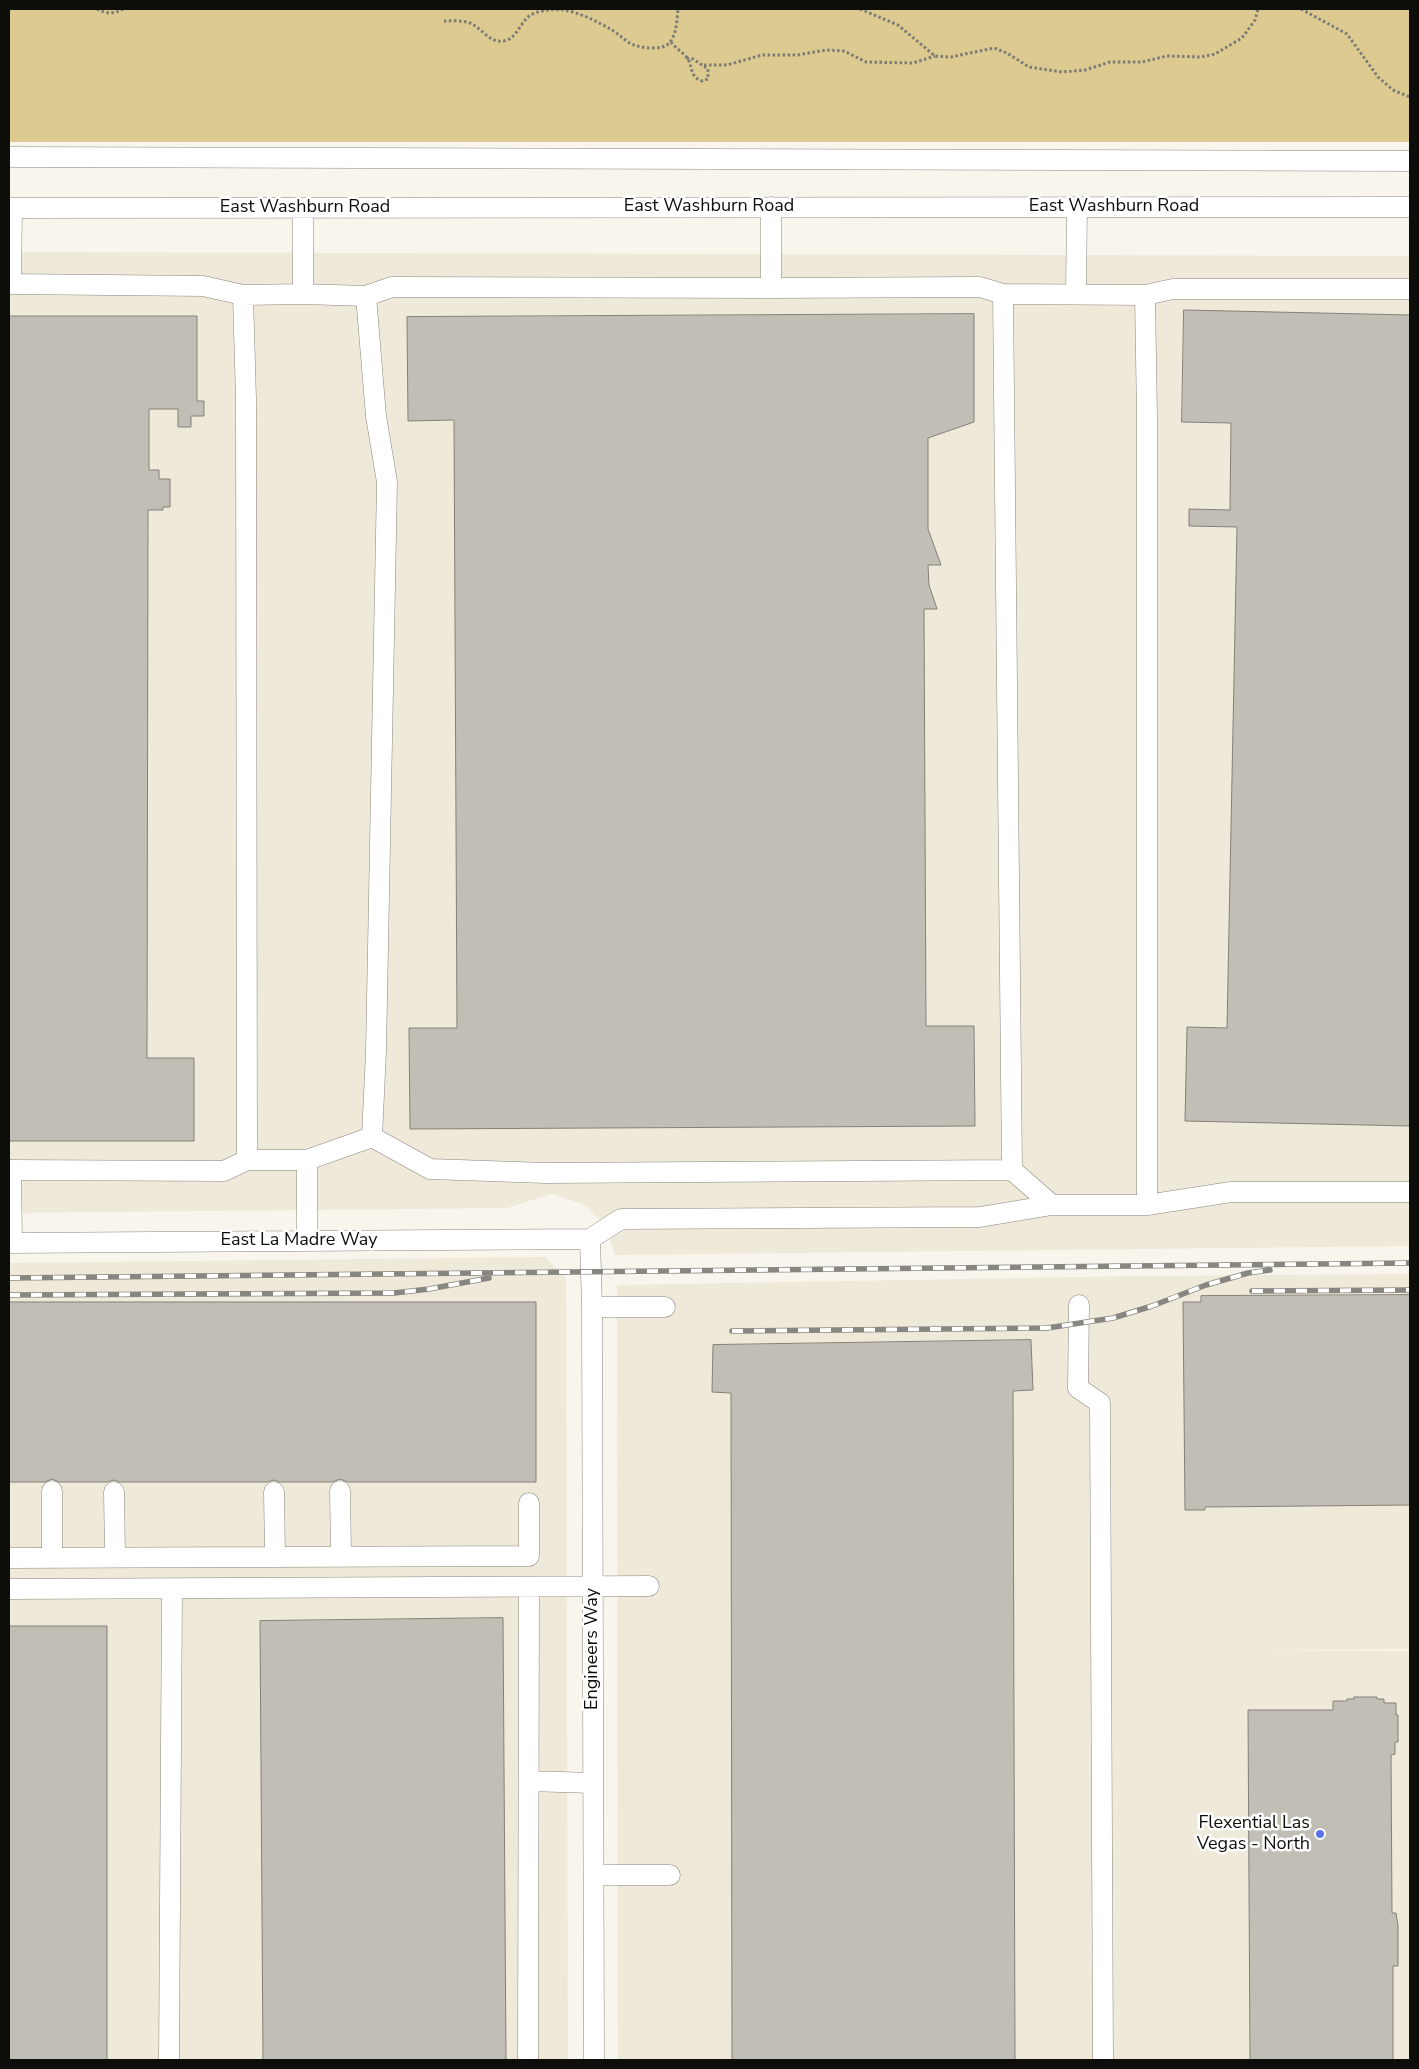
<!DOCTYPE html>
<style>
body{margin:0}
#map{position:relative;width:1419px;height:2069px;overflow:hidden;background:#f8f6ec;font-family:"Nunito Sans",sans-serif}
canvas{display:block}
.frame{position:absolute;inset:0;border:10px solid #0d0d0a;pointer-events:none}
</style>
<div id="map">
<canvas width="1419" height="2069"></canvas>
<div class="frame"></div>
</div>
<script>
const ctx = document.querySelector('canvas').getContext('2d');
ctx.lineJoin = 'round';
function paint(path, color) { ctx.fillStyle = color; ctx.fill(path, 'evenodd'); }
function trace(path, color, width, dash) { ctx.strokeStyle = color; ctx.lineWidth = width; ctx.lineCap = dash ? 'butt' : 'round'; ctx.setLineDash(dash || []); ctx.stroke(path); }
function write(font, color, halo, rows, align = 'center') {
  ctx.font = font + ' "Nunito Sans",sans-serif'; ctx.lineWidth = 5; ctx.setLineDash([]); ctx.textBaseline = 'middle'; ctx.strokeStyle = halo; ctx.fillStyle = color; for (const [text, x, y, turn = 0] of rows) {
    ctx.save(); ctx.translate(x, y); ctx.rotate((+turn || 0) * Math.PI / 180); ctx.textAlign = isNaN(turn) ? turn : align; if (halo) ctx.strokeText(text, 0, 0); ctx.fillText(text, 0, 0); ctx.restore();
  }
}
const built = new Path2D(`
 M9 252 1410 256V1246L615 1255 604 1224 585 1205 552 1194 507 1208 9 1213Z
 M545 1257 566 1278 568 2060H9V1263Z
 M1410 1274V1649L1245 1650 1410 1651V2060H618L617 1285 1134 1276Z`);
const green = new Path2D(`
 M9 9H1410V142H9Z`);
const building = new Path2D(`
 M1184 310 1410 315V1126L1185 1121 1187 1027 1227 1028 1237 527 1189 526V509L1230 510 1231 423 1182 422Z
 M974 314V422L928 438V529L941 565H928L929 585 937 609H924L926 1026H974L975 1126 410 1129 409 1028H457L454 420 408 421 407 317Z
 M9 316H197V401H204V416H191V427H178V409H149V470H159V479H170V507H163V510H148L147 1058H194V1141H9Z
 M1410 1295V1505L1205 1507V1510H1185L1183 1302H1201V1296Z
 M9 1302H536V1482H348L340 1479 332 1482H280L274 1480 267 1482H120L114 1480 107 1482H59L52 1479 45 1482H9Z
 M1031 1340 1033 1390 1013 1391 1015 2060H732L731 1393 712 1392 713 1345Z
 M503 1618 506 2060H263L260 1621Z
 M9 1626H107V2060H9Z
 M1354 1697H1377V1699H1384V1703H1396V1715H1398V1742H1395V1754L1391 1755 1392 1913H1396L1398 1925V1966H1393V2060H1250L1248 1710H1333V1701H1347V1699H1354Z`);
const path = new Path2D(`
 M97 9C106 14 114 14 123 9
 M860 9 898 25 935 56 951 57 994 48 1007 53 1029 67 1062 72 1085 70 1110 62H1142L1167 56 1201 57 1215 54 1242 38 1255 20 1258 9
 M1301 9 1347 34 1378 77 1393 90 1410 97
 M444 21C452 21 462 20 470 23 482 28 489 43 503 41 515 40 519 26 527 18 535 10 552 9 563 10 579 12 598 22 612 30 620 35 626 42 634 45 643 48 664 51 670 42 677 33 677 19 678 9
 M671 42C675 48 684 53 688 59 693 69 690 77 702 81L708 79V69L693 59 686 58
 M704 65H727L762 55H797L826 50 844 51 866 62 913 63 935 56`);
const minor = new Path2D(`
 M9 157 1410 161
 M771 207V288
 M9 208 1410 207
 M303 208V294
 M9 284 203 286 243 295 303 294 366 296 392 287 771 288 980 287 1003 294 1145 295 1173 289H1410
 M11 284 12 208
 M1076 293 1077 207
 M1003 294 1012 1170
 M243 295 246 399 247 1160
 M1145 295 1147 418V1205
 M366 296 376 416 387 482 376 1051 372 1137
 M9 1170 224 1171 247 1160H307L372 1137 430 1169 546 1173 1012 1170 1052 1205
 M11 1170 12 1243
 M590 1239 621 1219 980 1217 1052 1205H1147L1231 1192H1410
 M590 1239 592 1307 594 2060
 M307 1241V1160
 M9 1243 590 1239
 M1079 1305 1078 1388 1100 1403 1103 2060
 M592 1307H665
 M52 1491V1558
 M340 1491 341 1556
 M114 1492 115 1557
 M274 1492 275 1557
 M9 1558 529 1556V1503
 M9 1589 649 1586
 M529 1781 593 1783
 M594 1875H670
 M169 2060 172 1589
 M528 2060 529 1587`);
const rail = new Path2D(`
 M9 1278 1410 1263
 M1252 1291 1410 1290
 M9 1295 394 1293 429 1289 489 1278
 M732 1331 1047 1328 1113 1318 1152 1306 1206 1285 1248 1273 1270 1270`);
const markers = [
 [1320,1834,5,"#5f71e8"]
];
const streetNames = [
 ["East Washburn Road",709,207],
 ["East Washburn Road",1114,207],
 ["East Washburn Road",305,208],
 ["East La Madre Way",299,1241],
 ["Engineers Way",593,1649,-90]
];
const poiNames = [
 ["Flexential Las",1310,1824],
 ["Vegas - North",1310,1845]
];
paint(built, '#eee9d9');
paint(green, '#dcca90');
paint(building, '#c0beb5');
trace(building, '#848179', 1);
trace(minor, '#89867e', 21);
trace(path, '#7c7b74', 3, [2.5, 2.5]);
trace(minor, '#fff', 20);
trace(rail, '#878680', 5.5);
trace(rail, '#fff', 4, [11]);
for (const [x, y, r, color] of markers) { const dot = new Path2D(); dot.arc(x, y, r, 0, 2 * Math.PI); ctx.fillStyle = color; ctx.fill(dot); trace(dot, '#fff', 2); }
write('18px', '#0d0d0a', '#fff', streetNames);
write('18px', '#0d0d0a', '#fff', poiNames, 'right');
</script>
